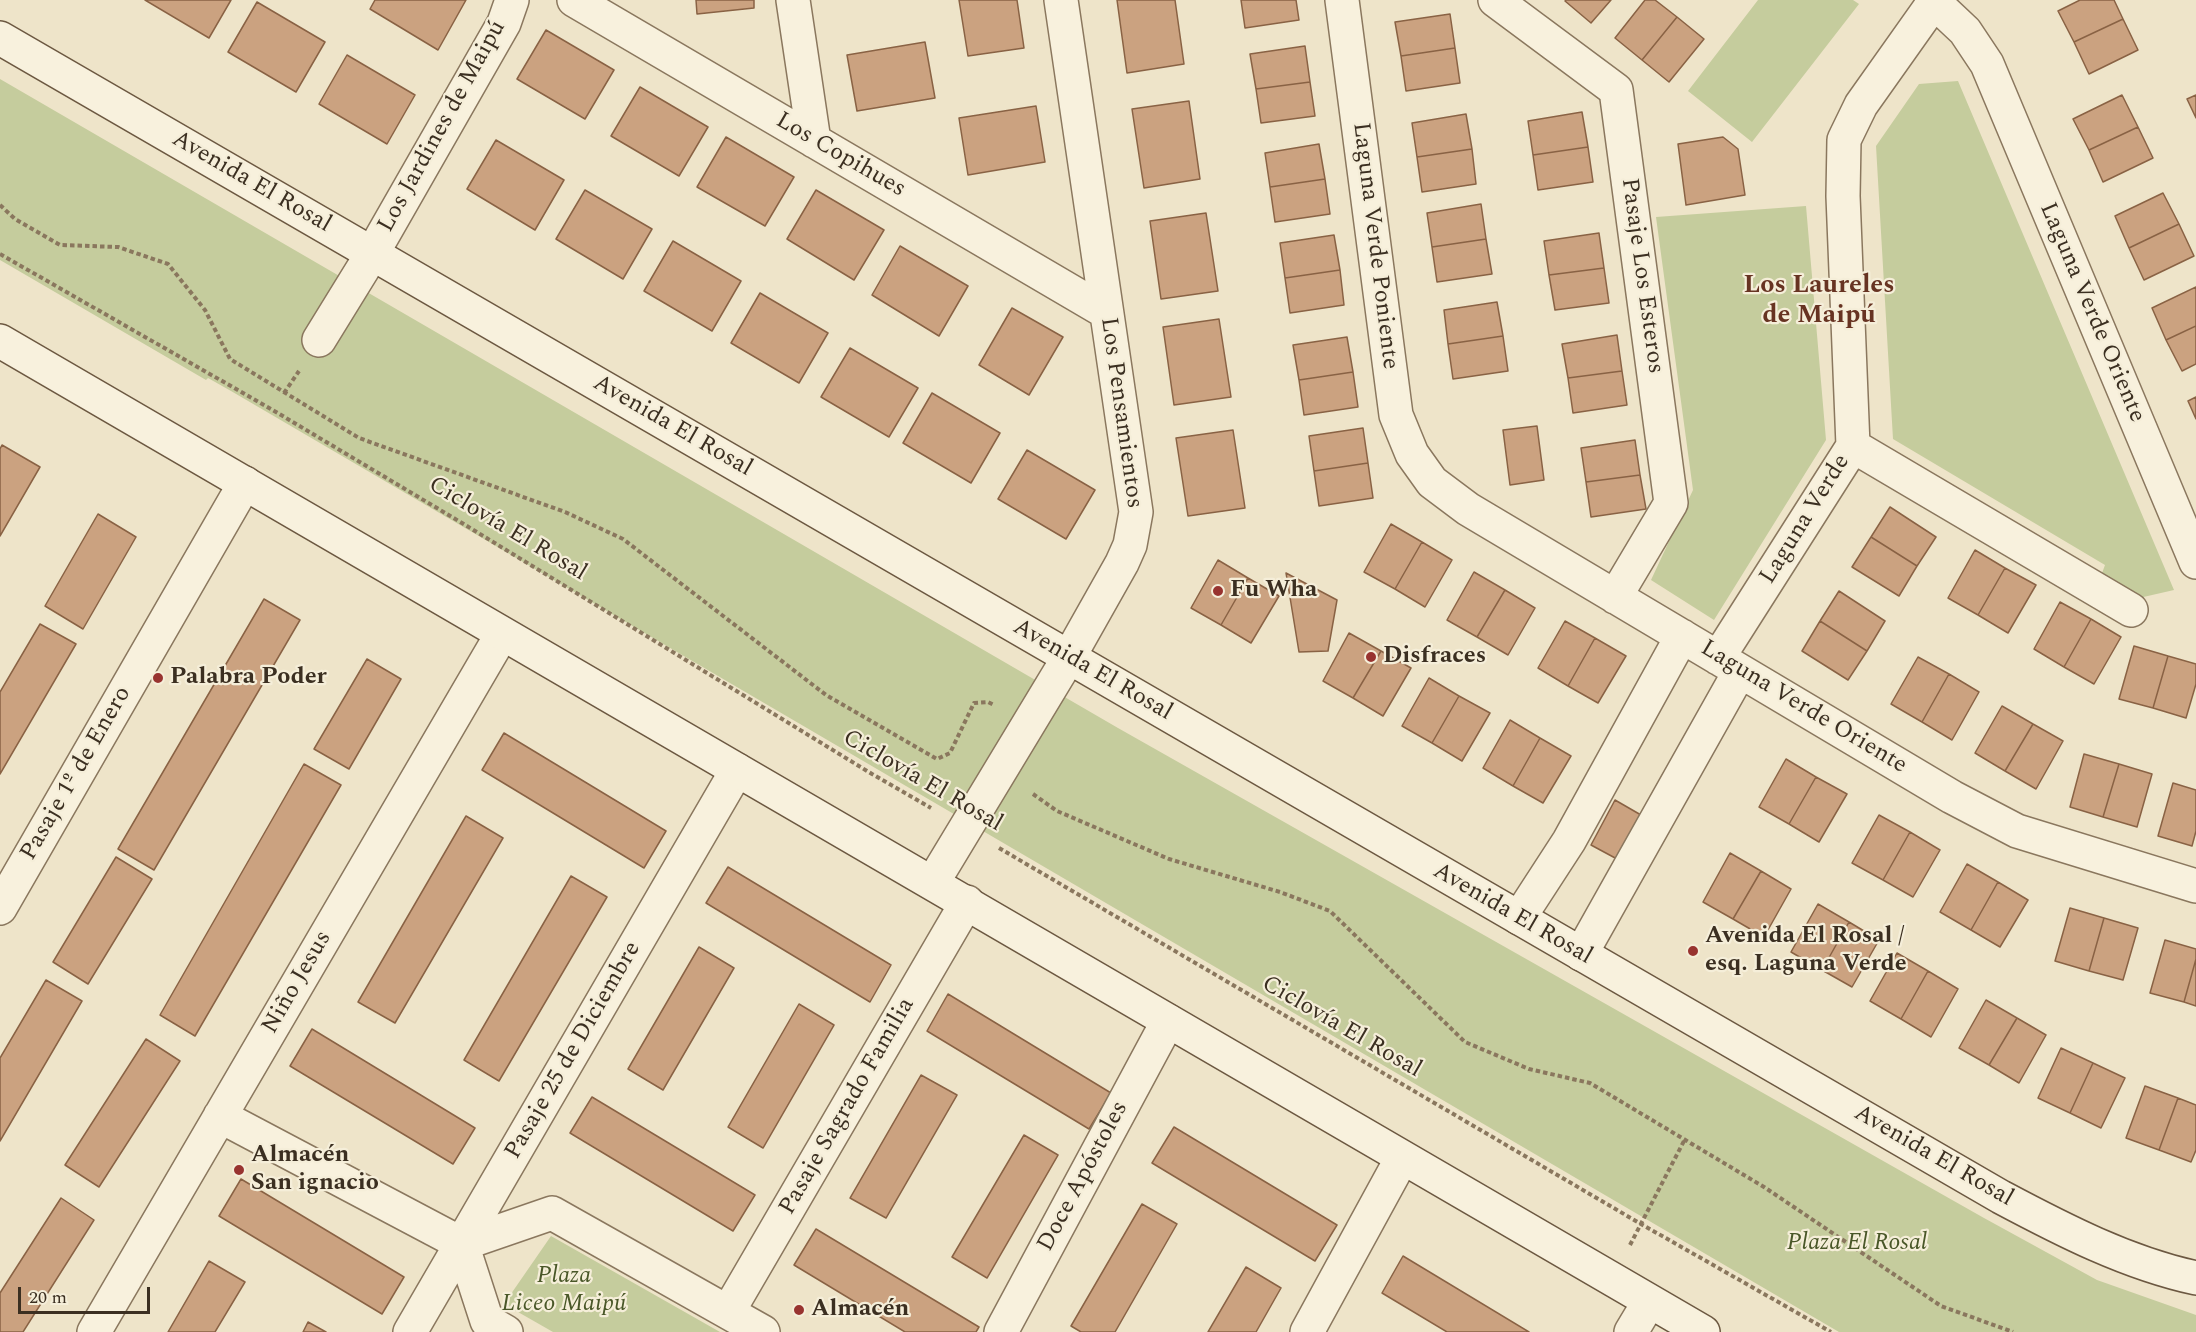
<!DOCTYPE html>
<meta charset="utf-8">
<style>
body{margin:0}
#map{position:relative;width:2196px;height:1332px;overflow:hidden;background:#eee4c9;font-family:Spectral,serif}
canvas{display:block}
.scale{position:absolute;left:18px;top:1287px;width:132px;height:27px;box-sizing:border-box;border:3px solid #3b2f21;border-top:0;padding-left:8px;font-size:18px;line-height:21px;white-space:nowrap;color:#3b2f21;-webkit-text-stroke:4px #f5eed9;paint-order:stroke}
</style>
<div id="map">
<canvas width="2196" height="1332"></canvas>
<div class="scale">20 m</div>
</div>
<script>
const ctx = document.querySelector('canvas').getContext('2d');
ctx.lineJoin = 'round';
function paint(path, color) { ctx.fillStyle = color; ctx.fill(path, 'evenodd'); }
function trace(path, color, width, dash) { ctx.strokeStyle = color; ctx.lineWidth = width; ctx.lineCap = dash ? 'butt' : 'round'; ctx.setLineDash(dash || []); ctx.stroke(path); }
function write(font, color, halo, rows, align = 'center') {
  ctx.font = font + ' Spectral,serif'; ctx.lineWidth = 4.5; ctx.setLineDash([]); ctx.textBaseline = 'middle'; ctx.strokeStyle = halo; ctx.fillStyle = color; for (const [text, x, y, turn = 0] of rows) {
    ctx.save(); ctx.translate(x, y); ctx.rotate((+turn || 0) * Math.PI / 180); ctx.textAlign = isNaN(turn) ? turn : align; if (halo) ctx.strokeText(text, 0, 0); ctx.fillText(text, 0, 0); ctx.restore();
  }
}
const green = new Path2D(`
 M1758 0H1853L1859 4 1752 142 1688 91Z
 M0 79 1118 728 1984 1218 2097 1280 2196 1315V1332H1839L231 391 208 378 206 380 0 260Z
 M1958 81 2174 590 2139 598 2101 576 2105 565 1893 439 1876 146 1919 84Z
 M1806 206 1826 440 1714 620 1651 580 1693 490 1656 217Z
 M551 1236 720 1332H553L504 1304Z`);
const building = new Path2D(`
 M145 0H231L209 38Z
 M375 0H466L438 50 370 9Z
 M696 0H754V8L697 14Z
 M959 0H1017L1024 48 968 56Z
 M1117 0H1175L1184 64 1127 73Z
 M1241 0H1296L1299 20 1245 28Z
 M1566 0H1611L1591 23 1565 1Z
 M1645 0H1655L1677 17 1642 60 1615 38Z
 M2080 0H2114L2123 19 2074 42 2058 11Z
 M257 2 325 42 296 92 228 52Z
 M1450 14 1455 48 1401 56 1395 22Z
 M1677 17 1704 39 1669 82 1642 60Z
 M2123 19 2138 50 2089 74 2074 42Z
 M546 30 614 70 585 119 517 79Z
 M925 42 935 98 857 111 847 55Z
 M1305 46 1310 82 1256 89 1250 54Z
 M1455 48 1460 83 1406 91 1401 56Z
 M347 55 415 95 387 144 319 104Z
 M1310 82 1315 116 1261 123 1256 89Z
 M640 87 708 127 679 176 611 136Z
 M2122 95 2138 127 2089 150 2073 119Z
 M2196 95V118L2187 99Z
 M1189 101 1200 179 1144 188 1132 109Z
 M1036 106 1045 162 968 175 959 118Z
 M1582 112 1588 147 1533 155 1528 121Z
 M1466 114 1472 149 1417 157 1412 123Z
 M2138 127 2153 158 2103 182 2089 150Z
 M726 137 794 177 765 226 697 187Z
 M1723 137 1738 149 1745 195 1686 205 1678 144Z
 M496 140 564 180 535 230 467 189Z
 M1319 144 1325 179 1270 187 1265 153Z
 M1588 147 1593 182 1538 190 1533 155Z
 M1472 149 1476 184 1422 192 1417 157Z
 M1325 179 1330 214 1275 222 1270 187Z
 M585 190 652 229 623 279 556 239Z
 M816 190 884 230 854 280 787 239Z
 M2163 193 2179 224 2129 248 2115 216Z
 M1481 204 1486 239 1432 247 1427 213Z
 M1206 213 1218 291 1161 299 1150 221Z
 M2179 224 2194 256 2144 280 2129 248Z
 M1599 233 1604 268 1549 275 1544 241Z
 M1334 235 1340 270 1285 278 1280 243Z
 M1486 239 1492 274 1437 282 1432 247Z
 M673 241 741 281 712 331 644 291Z
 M900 246 968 286 939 336 872 295Z
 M1604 268 1609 303 1555 310 1549 275Z
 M1340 270 1344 305 1290 313 1285 278Z
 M2196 287V326L2166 340 2152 308Z
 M760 293 828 333 799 383 731 343Z
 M1497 302 1503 336 1448 344 1444 310Z
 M1012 308 1063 337 1029 395 979 365Z
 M1219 319 1231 397 1174 405 1163 327Z
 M2196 326V364L2182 371 2166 340Z
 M1617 335 1622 371 1568 378 1562 344Z
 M1503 336 1508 371 1453 379 1448 344Z
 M1347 337 1353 372 1299 380 1293 345Z
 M850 348 918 388 889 437 821 397Z
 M1622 371 1627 405 1573 413 1568 378Z
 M1353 372 1358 407 1304 415 1299 380Z
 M932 393 1000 433 971 483 903 443Z
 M2196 397V419L2188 401Z
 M1537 426 1544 480 1510 485 1503 430Z
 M1363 428 1368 463 1314 471 1309 436Z
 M1233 430 1245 508 1188 516 1176 438Z
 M1635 440 1640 475 1586 482 1581 448Z
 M2 445 40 467 0 536V449Z
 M1027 450 1095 490 1066 539 998 499Z
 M1368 463 1373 498 1319 506 1314 471Z
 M1640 475 1646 509 1591 517 1586 482Z
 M1890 507 1936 537 1917 566 1871 537Z
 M98 514 136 537 83 629 45 606Z
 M1391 524 1422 542 1395 589 1364 572Z
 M1871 537 1917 566 1899 596 1852 567Z
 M1422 542 1452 560 1425 607 1395 589Z
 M1975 550 2005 568 1978 615 1948 598Z
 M1218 560 1248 578 1221 625 1191 608Z
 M2005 568 2036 585 2008 633 1978 615Z
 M1474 572 1505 590 1477 637 1447 620Z
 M1286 573 1337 600 1328 651 1299 652Z
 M1248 578 1279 596 1251 643 1221 625Z
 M1505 590 1535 608 1508 655 1477 637Z
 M1839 591 1885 621 1867 651 1820 621Z
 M264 599 300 620 154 870 118 849Z
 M2060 602 2091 619 2064 667 2034 649Z
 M2091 619 2121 637 2094 684 2064 667Z
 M1565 621 1595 638 1568 686 1538 668Z
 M1820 621 1867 651 1848 680 1802 651Z
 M40 624 76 644 0 774V692Z
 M1349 633 1381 651 1353 698 1323 681Z
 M1595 638 1626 656 1598 703 1568 686Z
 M2134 646 2168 656 2153 708 2119 699Z
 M1381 651 1411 668 1383 716 1353 698Z
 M2168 656 2196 664V684L2186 718 2153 708Z
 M1918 657 1949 674 1922 722 1891 704Z
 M367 659 401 679 349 769 314 749Z
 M1949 674 1979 692 1952 740 1922 722Z
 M1429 678 1459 696 1432 743 1402 726Z
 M1459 696 1490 713 1462 761 1432 743Z
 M2002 706 2033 724 2005 771 1975 753Z
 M1510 720 1540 738 1513 786 1483 768Z
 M2033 724 2063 741 2036 789 2005 771Z
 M504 733 666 831 644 868 482 770Z
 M1540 738 1571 756 1543 803 1513 786Z
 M2084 754 2119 764 2103 817 2070 807Z
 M1786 759 1816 777 1789 824 1759 807Z
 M304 764 341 785 195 1036 160 1015Z
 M2119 764 2152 774 2137 827 2103 817Z
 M1816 777 1847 794 1819 842 1789 824Z
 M2173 783 2196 790V831L2192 846 2158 836Z
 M1615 800 1641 815 1617 859 1591 845Z
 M1879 815 1910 832 1883 880 1852 863Z
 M466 816 503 838 395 1023 358 1002Z
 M1910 832 1940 850 1913 897 1883 880Z
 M1730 853 1761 871 1733 919 1703 902Z
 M116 857 152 879 88 984 53 962Z
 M1967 864 1998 882 1971 930 1940 912Z
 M728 867 891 965 870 1002 706 903Z
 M1761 871 1791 889 1764 937 1733 919Z
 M571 876 607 897 499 1081 464 1060Z
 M1998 882 2028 900 2000 947 1971 930Z
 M1818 904 1849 922 1822 970 1791 952Z
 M2070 908 2104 918 2089 971 2055 961Z
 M2104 918 2138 928 2123 980 2089 971Z
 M1849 922 1879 940 1852 987 1822 970Z
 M2165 940 2196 949V959L2184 1002 2150 993Z
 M699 947 734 968 663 1090 628 1069Z
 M1897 953 1928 971 1901 1019 1870 1001Z
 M2196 959V1006L2184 1002Z
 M1928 971 1958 989 1931 1037 1901 1019Z
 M46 980 82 1001 0 1141V1058Z
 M948 994 1111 1093 1089 1129 927 1031Z
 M1986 1000 2017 1018 1989 1065 1959 1048Z
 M799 1004 834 1025 763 1148 728 1127Z
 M2017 1018 2046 1035 2019 1083 1989 1065Z
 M312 1029 475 1128 453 1164 290 1066Z
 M146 1039 180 1061 99 1187 65 1165Z
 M2061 1048 2093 1063 2070 1113 2038 1098Z
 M2093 1063 2125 1078 2101 1128 2070 1113Z
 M921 1075 957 1095 886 1218 850 1198Z
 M2145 1086 2178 1098 2159 1150 2126 1138Z
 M592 1097 755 1195 733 1231 570 1133Z
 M2178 1098 2196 1105V1150L2191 1162 2159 1150Z
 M1174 1127 1337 1225 1315 1261 1152 1163Z
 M1024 1135 1058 1155 987 1278 952 1257Z
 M241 1179 404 1277 382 1314 219 1216Z
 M61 1198 94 1220 23 1332H0V1293Z
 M1142 1204 1177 1224 1115 1332H1081L1071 1326Z
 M816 1229 979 1327 976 1332H905L794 1265Z
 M1403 1256 1529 1332H1447L1382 1293Z
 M209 1261 245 1282 215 1332H168Z
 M1246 1267 1281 1288 1256 1332H1208Z
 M308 1322 326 1332H303Z`);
const path = new Path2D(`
 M0 205 15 219 60 245 118 247 168 264 205 310 230 359 359 438 565 512 623 539 826 695 937 759 950 753 974 703 988 702 994 705
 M0 254 271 409 462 523 872 774 931 808
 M284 393 299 371
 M1033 794 1057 811 1169 859 1280 892 1330 911 1465 1042 1529 1069 1590 1083 1764 1187 1941 1306 2013 1332
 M999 848 1641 1224 1831 1332
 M1630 1245 1685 1139`);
const street = new Path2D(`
 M574 0 1106 312
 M793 0 814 141
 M1342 0 1396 415 1412 454 1432 482 1468 509 1952 797 2017 831 2196 886
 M1495 0 1616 90 1671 503 1615 597
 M1932 0 1965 31 1987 64 2196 562
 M319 340 372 254 504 23 512 0
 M1853 446 2131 610
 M1718 658 1853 446 1843 196 1844 140 1861 105 1934 2
 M933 882 1069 657 1122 563 1130 545 1136 512 1061 0
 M0 908 245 483
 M1519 918 1569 841 1682 636
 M1581 954 1740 671
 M220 1116 462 1244 487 1321 506 1332
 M462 1244 552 1213 763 1332
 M728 1312 967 902
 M94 1332 502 634
 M410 1332 737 770
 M1001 1332 1168 1021
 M1307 1332 1402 1158
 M1631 1332 1649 1302`);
const secondary = new Path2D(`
 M0 38 2001 1197C2063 1230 2127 1263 2196 1278
 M0 341 1703 1332`);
const markers = [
 [1218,591,6,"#98332f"],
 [1371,657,6,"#98332f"],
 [158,678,6,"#98332f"],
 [1693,951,6,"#98332f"],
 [239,1170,6,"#98332f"],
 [799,1310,6,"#98332f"]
];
const streetNames = [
 ["Los Jardines de Maipú",443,127,-61],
 ["Los Copihues",840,156,30],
 ["Avenida El Rosal",251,183,30],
 ["Laguna Verde Poniente",1374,246,83],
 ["Pasaje Los Esteros",1641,276,82],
 ["Laguna Verde Oriente",2091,313,67],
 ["Los Pensamientos",1120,413,82],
 ["Avenida El Rosal",672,427,30],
 ["Laguna Verde",1806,520,-58],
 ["Ciclovía El Rosal",507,530,31],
 ["Avenida El Rosal",1092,671,30],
 ["Laguna Verde Oriente",1803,708,31],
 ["Pasaje 1º de Enero",77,774,-60],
 ["Ciclovía El Rosal",922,782,30],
 ["Avenida El Rosal",1512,915,30],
 ["Niño Jesus",298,983,-60],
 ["Ciclovía El Rosal",1341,1028,30],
 ["Pasaje 25 de Diciembre",574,1051,-60],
 ["Pasaje Sagrado Familia",848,1107,-60],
 ["Avenida El Rosal",1933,1157,30],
 ["Doce Apóstoles",1084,1177,-62]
];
const poiNames = [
 ["Fu Wha",1230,591],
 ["Disfraces",1383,657],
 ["Palabra Poder",170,678],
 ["Avenida El Rosal /",1705,937],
 ["esq. Laguna Verde",1705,965],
 ["Almacén",251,1156],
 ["San ignacio",251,1184],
 ["Almacén",811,1310]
];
const parkNames = [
 ["Plaza El Rosal",1857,1244],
 ["Plaza",564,1277],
 ["Liceo Maipú",564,1305]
];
const neighbourhoodNames = [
 ["Los Laureles",1819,287],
 ["de Maipú",1819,317]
];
paint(green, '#c5cc9d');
paint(building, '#cba280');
trace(building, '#896244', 1.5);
trace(street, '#8a775e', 36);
trace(secondary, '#6c5841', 36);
trace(path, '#8a775e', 4, [4.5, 3]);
trace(street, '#f8f1dd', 33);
trace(secondary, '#f8f1dd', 33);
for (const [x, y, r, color] of markers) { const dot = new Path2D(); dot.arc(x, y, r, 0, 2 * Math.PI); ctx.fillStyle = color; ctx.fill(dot); trace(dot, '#f5eed9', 2); }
write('24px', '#3b2f21', '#f5eed9', streetNames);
write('bold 24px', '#3b2f21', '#f5eed9', poiNames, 'left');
write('italic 24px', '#495728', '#f5eed9', parkNames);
write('bold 26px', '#673322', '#f5eed9', neighbourhoodNames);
</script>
